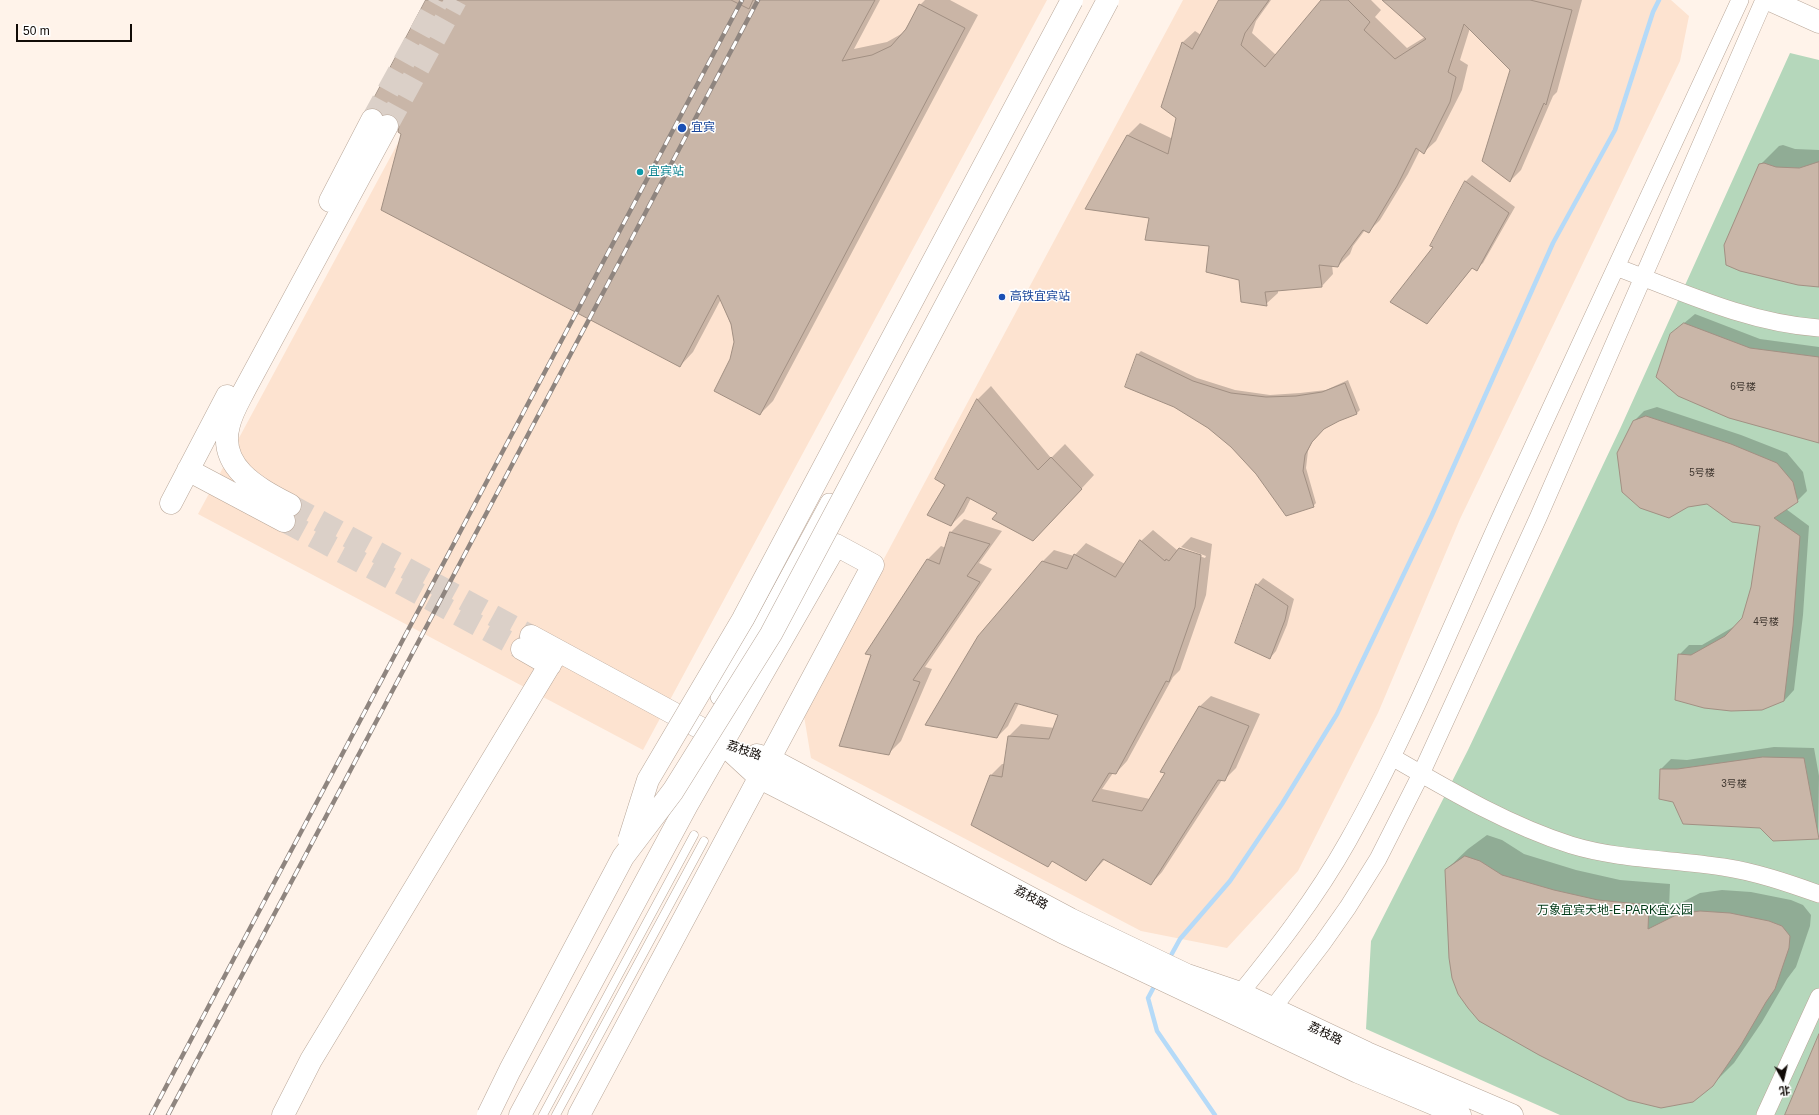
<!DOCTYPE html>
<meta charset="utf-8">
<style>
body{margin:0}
#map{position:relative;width:1819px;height:1115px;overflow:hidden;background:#fff3ea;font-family:Arial,"Noto Sans SC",sans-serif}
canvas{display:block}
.north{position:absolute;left:1763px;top:1059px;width:40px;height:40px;-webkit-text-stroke:3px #fff;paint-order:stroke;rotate:172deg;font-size:11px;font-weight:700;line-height:16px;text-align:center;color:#110b07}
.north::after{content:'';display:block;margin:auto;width:14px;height:18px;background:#110b07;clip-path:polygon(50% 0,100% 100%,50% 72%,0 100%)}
.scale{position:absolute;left:16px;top:24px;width:116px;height:18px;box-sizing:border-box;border:2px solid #110b07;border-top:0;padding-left:5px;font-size:12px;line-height:14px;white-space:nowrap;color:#110b07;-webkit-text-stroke:3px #fff;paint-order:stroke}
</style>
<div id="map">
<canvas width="1819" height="1115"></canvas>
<div class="north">北</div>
<div class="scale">50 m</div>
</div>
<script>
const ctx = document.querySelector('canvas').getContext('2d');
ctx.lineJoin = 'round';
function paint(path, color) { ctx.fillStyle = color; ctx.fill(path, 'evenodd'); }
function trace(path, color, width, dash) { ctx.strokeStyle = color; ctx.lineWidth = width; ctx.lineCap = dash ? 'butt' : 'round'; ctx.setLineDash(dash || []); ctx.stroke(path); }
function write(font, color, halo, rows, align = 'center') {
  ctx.font = font + ' Arial,"Noto Sans SC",sans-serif'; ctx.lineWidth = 3; ctx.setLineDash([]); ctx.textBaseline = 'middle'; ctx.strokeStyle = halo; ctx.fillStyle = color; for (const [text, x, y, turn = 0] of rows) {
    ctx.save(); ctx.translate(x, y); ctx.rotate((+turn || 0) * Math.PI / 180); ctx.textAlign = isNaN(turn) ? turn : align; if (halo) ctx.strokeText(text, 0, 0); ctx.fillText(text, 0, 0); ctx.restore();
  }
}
const built = new Path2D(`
 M475 0H1047L643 750 198 514Z
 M1183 0H1671L1689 16 1680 61 1460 519 1378 713 1298 871 1227 948 1141 931 811 758 803 710Z`);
const green = new Path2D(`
 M1790 53 1819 60V1115H1560L1366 1029 1371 941 1468 750 1620 429Z`);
const shadow = new Path2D(`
 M427 0H880L854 49 887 42 903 33 920 5 925 0H950L978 15 773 401 760 414 731 359 734 350V333L721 299 693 352 680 366 402 133 399 119 394 114 378 108Z
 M1218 0H1271L1256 21 1252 33 1276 55 1322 0H1371L1381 10 1375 17 1407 48 1425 37 1384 0H1582L1557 92 1553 96 1521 170 1510 181 1511 70 1470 28 1460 60 1468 65 1462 90 1436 141 1424 152 1420 150 1408 174 1380 220 1368 232 1365 230 1353 246 1350 254 1338 266 1332 265 1333 274 1322 286 1278 289V293L1266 304 1240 279 1210 245 1150 217 1087 209 1128 135 1140 123 1173 139 1178 117 1162 106 1183 42 1195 31 1201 35 1219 1Z
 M1783 145 1795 149 1819 150V286L1760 165 1779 146Z
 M1472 175 1515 207 1483 263 1476 269 1473 267 1427 322 1434 247 1431 245 1466 181Z
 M1695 314 1760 339 1819 347V442L1671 334Z
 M1141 351 1197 378 1235 390 1270 395 1300 393 1326 390 1348 380 1360 410 1357 413 1338 420 1324 428 1314 438 1308 451 1306 468 1316 503 1313 506 1257 473 1232 446 1209 427 1175 406 1127 386 1138 354Z
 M991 386 1051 458 1065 444 1094 475 1046 527 999 513 971 498 964 512 951 525 947 485 936 479 978 399Z
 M1657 407 1741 435 1787 453 1803 472 1807 491 1797 501 1786 509 1809 526 1803 615 1794 690 1784 701 1679 655 1689 645H1702L1735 626 1743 618 1752 587 1761 525 1634 421 1644 411Z
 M964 519 1002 531 979 563 992 569 925 667 932 669 901 741 888 754 873 654 867 653 928 559 941 546 946 548 951 532Z
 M1153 530 1177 550 1180 548V549L1205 558 1206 556 1181 547 1191 537 1212 544 1206 595 1180 670 1173 677 1127 761 1116 773H1113L1102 789 1150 799 1167 772 1199 707 1211 696 1260 714 1236 768 1224 780H1222L1162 872 1151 884 1105 859 1086 880 991 775 1002 764H1005L1009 736 1021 724 1055 728 1060 714 1019 703 1008 726 997 737 1042 562 1054 550 1074 556 1086 543 1125 564 1141 541Z
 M1263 578 1294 599 1287 625 1276 651 1270 658 1257 585Z
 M1774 747 1814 748 1819 776 1818 838 1760 827 1661 769 1671 759 1687 760Z
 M1487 835 1502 840 1524 854 1576 870 1620 880 1670 884 1669 909 1700 893 1722 890 1751 892 1791 900 1803 905 1811 915 1810 926 1796 967 1787 979 1762 1022 1734 1063 1712 1085 1446 870 1468 849Z`);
const stream = new Path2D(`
 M1169 959 1180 939 1230 881 1282 804 1337 714 1432 515 1553 243 1615 130 1653 12 1659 0
 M1156 983 1148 998 1157 1031 1215 1115`);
const building = new Path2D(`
 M426 0H731L749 9 753 0H875L842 61 872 55 891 46 906 29 919 4 965 28 760 415 714 391 730 359 734 342 731 324 718 295 680 367 381 210 401 134 398 132 399 126 398 120 393 115H383L377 109 369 108Z
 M1219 0H1269L1245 33 1241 45 1265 67 1321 0H1348L1370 22 1364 30 1395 59 1426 39 1382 0H1530L1572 10 1546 105 1544 103 1510 182 1482 161 1510 70 1464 24 1448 72 1456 77 1450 102 1424 154 1416 148 1397 186 1369 233 1363 230 1342 258 1338 267 1319 265 1322 287 1265 292 1267 306 1241 302 1239 280 1206 272 1209 246 1145 240 1149 218 1085 209 1127 135 1168 154 1176 118 1161 107 1182 42 1192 49Z
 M1819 162V287L1798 285 1740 271 1726 265 1724 245 1759 164 1764 163 1776 167 1799 168Z
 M1465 181 1509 213 1477 271 1472 268 1427 324 1390 302 1433 247 1430 246Z
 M1684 323 1750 348 1819 357V443L1729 418 1678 396 1656 377 1670 334Z
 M1137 354 1193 381 1231 393 1266 397 1296 396 1322 392 1345 383 1357 414 1339 421 1324 429 1312 442 1305 455 1303 471 1314 507 1286 516 1256 474 1231 447 1208 428 1174 407 1125 387Z
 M977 399 1038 470 1051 457 1082 489 1033 541 992 519 997 513 967 497 951 526 927 515 945 485 935 479Z
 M1646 416 1731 444 1777 463 1793 482 1798 502 1774 518 1800 536 1793 626 1784 701 1762 710 1731 711 1704 708 1675 700 1678 654 1691 655 1725 636 1742 618 1751 587 1760 526 1732 522 1707 504 1688 507 1669 518 1640 508 1622 492 1617 453 1633 421Z
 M950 532 990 544 967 576 980 582 913 680 920 682 889 755 839 746 871 655 865 654 927 559 939 564Z
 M1140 540 1165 561 1166 559 1169 561 1179 548 1201 555 1195 607 1169 682 1166 681 1116 774 1109 773 1092 801 1142 811 1165 773 1160 772 1199 706 1249 726 1225 781 1218 780 1151 885 1103 859 1086 881 1052 861 1048 867 971 825 990 775 1002 777 1008 736 1049 739 1058 715 1015 703 997 738 925 725 978 636 1042 561 1067 569 1074 554 1115 577Z
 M1256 584 1288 606 1285 620 1270 659 1235 643Z
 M1763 757 1804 758 1819 839 1773 841 1760 828 1683 824 1673 802 1659 799 1660 769H1677Z
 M1465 856 1480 861 1502 875 1554 890 1598 900 1649 905 1648 929 1678 914 1700 911 1730 913 1769 921 1782 926 1790 936 1789 948 1775 989 1766 1002 1741 1045 1713 1086 1693 1102 1661 1108 1628 1100 1539 1055 1479 1021 1468 1008 1458 994 1452 978 1449 958 1445 870Z
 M1819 1034V1115H1785Z`);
const secondaryTunnel = new Path2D(`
 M372 120 438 0
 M387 126 456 0
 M290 505 531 636
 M284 521 522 649`);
const lane = new Path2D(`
 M543 1115 694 835
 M556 1115 704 841`);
const street = new Path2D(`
 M1616 267C1682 292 1748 323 1819 328
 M719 697 760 629 829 502
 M1392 757C1449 790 1508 825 1571 845 1620 860 1673 859 1723 867 1756 872 1788 883 1819 894
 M1233 1002C1275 951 1316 898 1348 841 1409 733 1455 616 1507 503 1584 335 1662 168 1740 0
 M1264 1017 1273 1008 1322 944 1348 907 1378 859 1421 774 1538 518 1764 0
 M1765 1115 1819 997`);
const secondary = new Path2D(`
 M1770 0 1819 22
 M330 201 372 120
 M188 470 284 521
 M171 503 227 396
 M290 505C260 489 217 468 229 425 232 412 239 401 245 389L387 126
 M531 636 706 731 722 743 760 778 1062 932 1358 1072 1460 1115
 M522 649 550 665
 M757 755 770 759 1070 919 1187 975 1240 993 1367 1053 1512 1115
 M283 1115 311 1060 558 651
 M520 1115 687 805 836 545 873 565 579 1115`);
const rail = new Path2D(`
 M151 1115 742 0
 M168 1115 758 0`);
const secondaryBridge = new Path2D(`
 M629 840 648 780 743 619 1072 0
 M488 1115 510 1070 623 857 673 791 771 634 1108 0`);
const markers = [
 [682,128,5,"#1a4fb4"],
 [640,172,4,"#0f9aa8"],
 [1002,297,4,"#1a4fb4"]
];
const numberNames = [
 ["6号楼",1743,387],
 ["5号楼",1702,473],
 ["4号楼",1766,622],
 ["3号楼",1734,784]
];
const transitNames = [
 ["宜宾",691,128],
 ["高铁宜宾站",1010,297]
];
const cultureNames = [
 ["宜宾站",648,172]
];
const streetNames = [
 ["荔枝路",744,751,19],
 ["荔枝路",1031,898,28],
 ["荔枝路",1325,1034,26]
];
const parkNames = [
 ["万象宜宾天地-E·PARK宜公园",1615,911]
];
paint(built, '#fde3d0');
paint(green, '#b5d7bb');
paint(shadow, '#0003');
trace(stream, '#b5daf8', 4.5);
paint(building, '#c9b6a8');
trace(building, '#a29083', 1);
trace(secondaryTunnel, '#dbd0c8', 22, [22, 11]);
trace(lane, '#b8a698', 9);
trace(street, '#b8a698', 18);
trace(secondary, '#b8a698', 23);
trace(lane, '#fff', 8);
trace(street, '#fff', 17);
trace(secondary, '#fff', 22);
trace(rail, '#8f857f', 4.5);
trace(rail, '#fff', 3, [9]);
trace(secondaryBridge, '#b8a698', 23, []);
trace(secondaryBridge, '#fff', 22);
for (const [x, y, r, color] of markers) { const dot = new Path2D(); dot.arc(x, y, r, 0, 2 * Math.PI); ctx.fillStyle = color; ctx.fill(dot); trace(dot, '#fff', 1.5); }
write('10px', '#3f362f', null, numberNames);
write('12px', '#164399', '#fff', transitNames, 'left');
write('12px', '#0d838f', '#fff', cultureNames, 'left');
write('12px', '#110b07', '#fff', streetNames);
write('12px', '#013916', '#fff', parkNames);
</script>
